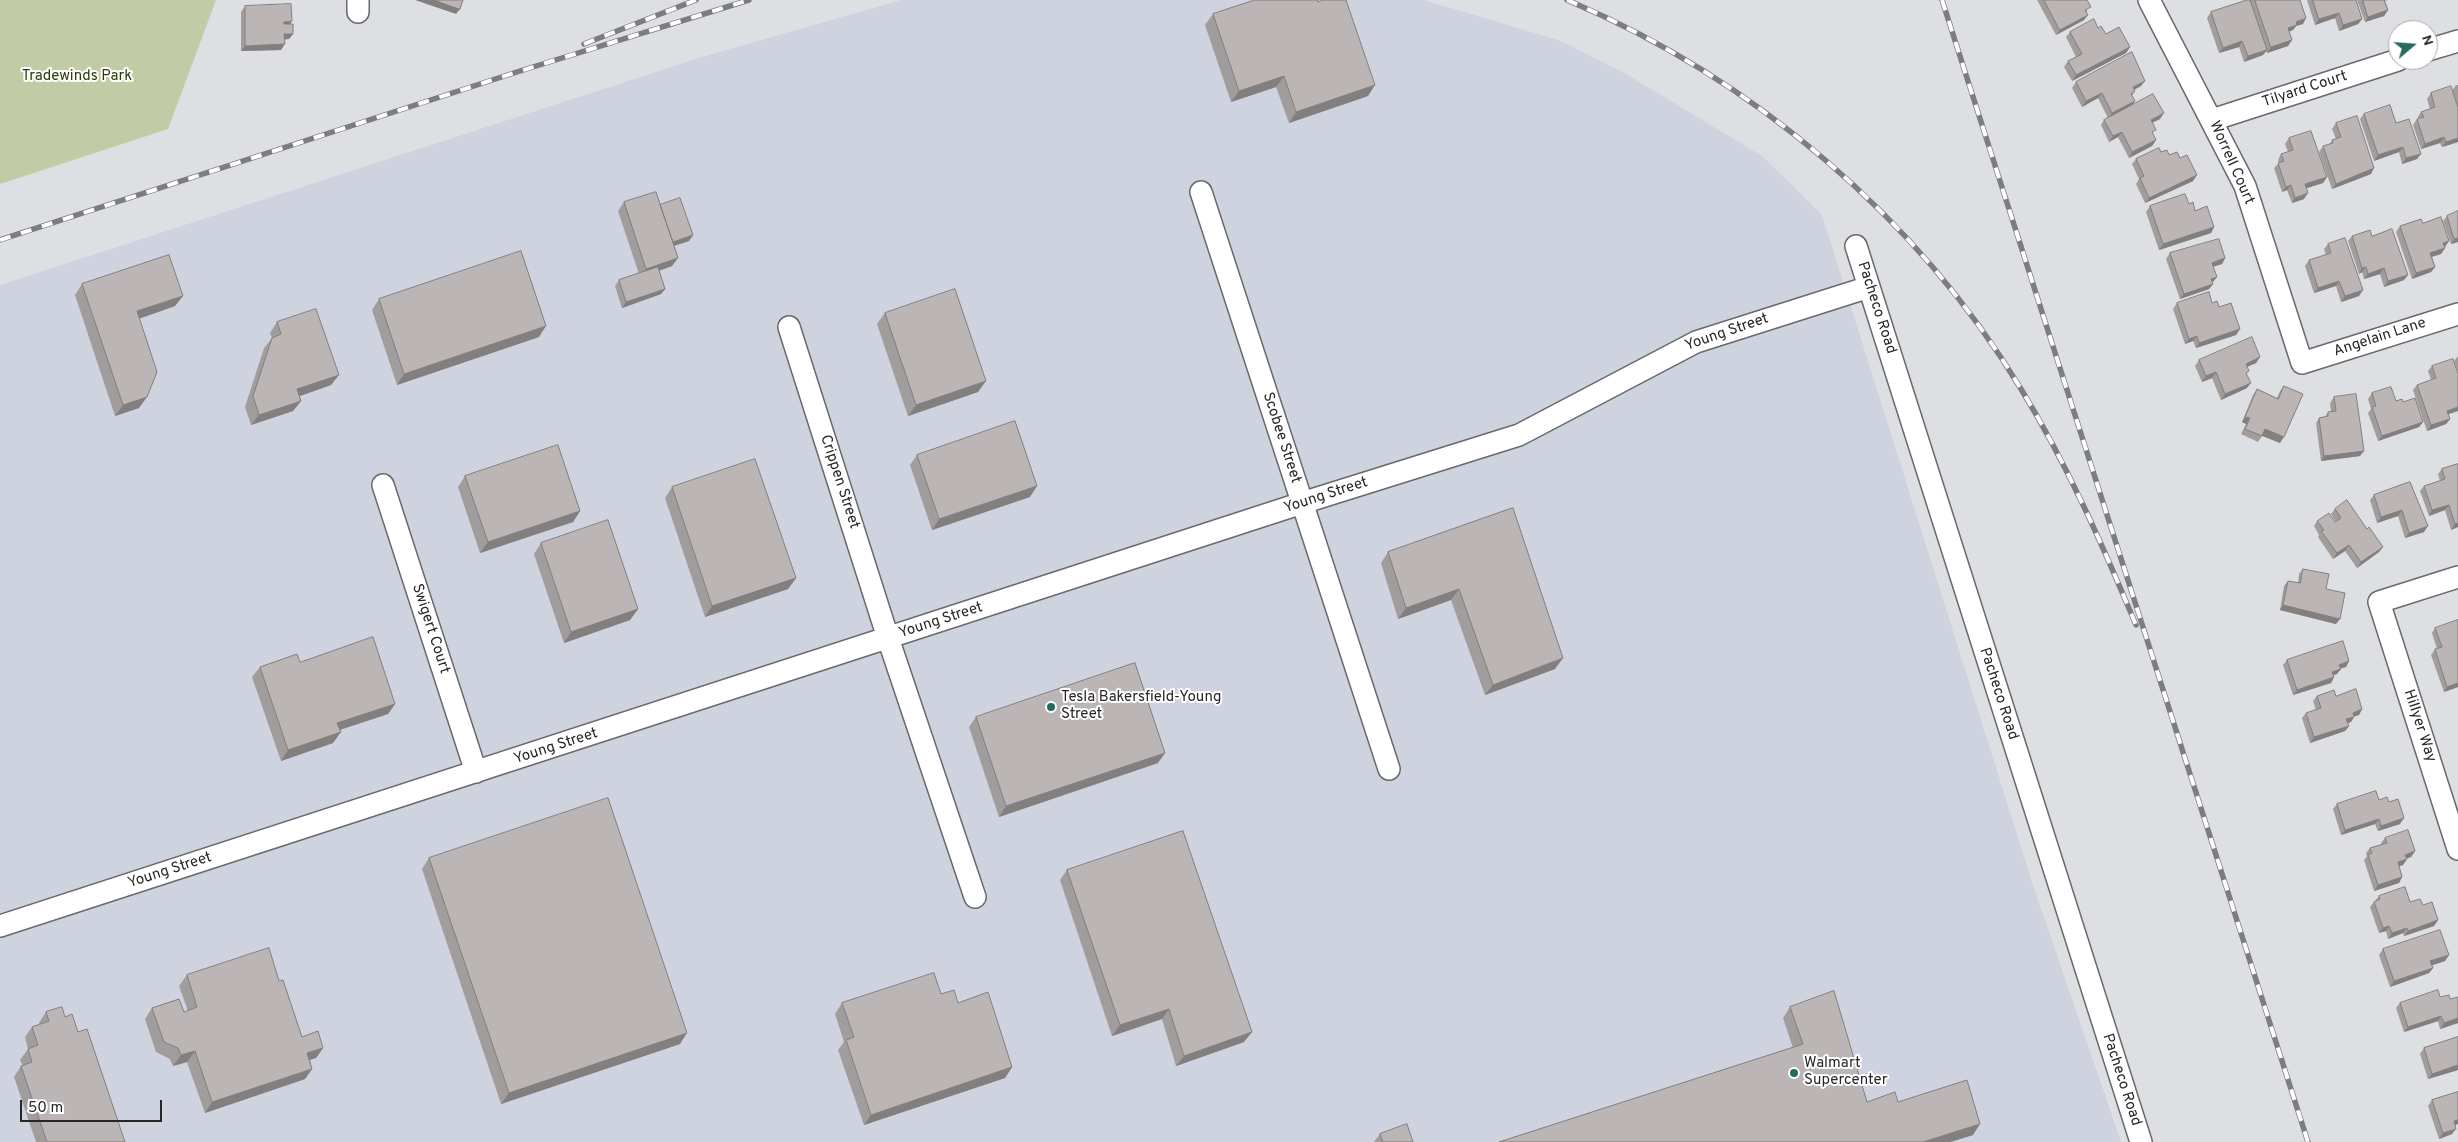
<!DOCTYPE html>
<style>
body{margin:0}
#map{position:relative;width:2458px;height:1142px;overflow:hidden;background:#dddfe3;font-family:Overpass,sans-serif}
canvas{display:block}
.north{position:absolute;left:2388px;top:20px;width:50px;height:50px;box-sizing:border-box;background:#fff;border:1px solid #a8a8a9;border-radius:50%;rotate:72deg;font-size:14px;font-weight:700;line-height:20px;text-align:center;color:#262628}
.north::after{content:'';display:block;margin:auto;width:18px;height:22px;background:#246a5e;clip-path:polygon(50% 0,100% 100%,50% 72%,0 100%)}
.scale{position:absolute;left:20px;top:1100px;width:142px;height:22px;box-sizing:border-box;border:2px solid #262628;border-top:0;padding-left:6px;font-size:15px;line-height:18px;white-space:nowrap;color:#262628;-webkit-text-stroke:4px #fff;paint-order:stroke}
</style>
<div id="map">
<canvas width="2458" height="1142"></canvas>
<div class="north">N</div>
<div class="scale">50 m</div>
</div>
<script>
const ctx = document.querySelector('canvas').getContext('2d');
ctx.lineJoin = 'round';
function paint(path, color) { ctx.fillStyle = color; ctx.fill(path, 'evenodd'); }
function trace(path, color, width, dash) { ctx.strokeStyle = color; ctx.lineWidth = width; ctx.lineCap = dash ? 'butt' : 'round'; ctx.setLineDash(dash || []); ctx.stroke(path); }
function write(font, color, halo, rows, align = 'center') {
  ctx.font = font + ' Overpass,sans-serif'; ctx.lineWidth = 4; ctx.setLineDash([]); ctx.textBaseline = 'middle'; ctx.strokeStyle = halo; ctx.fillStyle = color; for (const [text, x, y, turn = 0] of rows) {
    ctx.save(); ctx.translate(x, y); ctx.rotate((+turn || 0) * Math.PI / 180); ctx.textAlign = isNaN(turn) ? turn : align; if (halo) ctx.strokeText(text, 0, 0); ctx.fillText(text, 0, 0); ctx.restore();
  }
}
const built = new Path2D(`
 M901 0H1424L1561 41 1626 74 1762 156 1822 215 2033 885 2121 1142H0V285L702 57Z`);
const green = new Path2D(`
 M0 0H216L168 129 0 184Z`);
const street = new Path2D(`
 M2149 0 2245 186 2302 363 2458 314
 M358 12V0
 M2428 50 2458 41
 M2212 120 2398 60
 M1201 192 1389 769
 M1856 246 2141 1142
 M789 327 888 638 975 897
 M383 485 476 772
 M2458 577 2379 602 2458 849
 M0 926 1302 503 1519 435 1696 342 1869 287`);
const rail = new Path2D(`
 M1567 0C1752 78 1917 217 2021 389 2067 464 2102 544 2136 625
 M1942 0 2308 1142
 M584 44 696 0
 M0 240 520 71 749 0`);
const wall = new Path2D(`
 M2037 0H2087V13L2084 20 2056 35Z
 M2247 0H2300L2303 24 2296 26 2293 30 2289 32 2292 40 2288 46 2267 53 2266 51 2263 55 2244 62 2239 47 2219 53 2207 18 2211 12Z
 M2307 0H2356L2362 19 2358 24 2339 31 2335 18 2315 25Z
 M2357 0H2388L2385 1 2388 10 2384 16 2365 22Z
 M245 6 292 21 290 24 293 34 289 39H285L281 50 241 51V12Z
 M1213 14 1368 96 1289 123 1276 87 1231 102 1205 25Z
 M2098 28 2106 34 2130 47 2126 53 2072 81 2064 67 2068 61 2076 57 2066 37 2070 32Z
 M2076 82 2141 86 2134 90 2135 91 2132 96V105L2160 119 2152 123 2153 135 2156 140 2152 146 2129 158 2118 137 2109 142 2101 125 2104 120 2108 118 2098 98 2082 107 2072 88Z
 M2456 85H2458V107L2452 91Z
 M2431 93 2458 142 2442 147 2440 143 2421 149 2413 125 2417 119H2418V117L2421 112 2430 109 2427 99Z
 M2364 114 2396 123 2417 159 2402 164 2399 152 2374 161 2360 119Z
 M2336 123 2371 174 2332 189 2319 152 2323 146 2330 144 2332 140 2336 139 2332 129Z
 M2289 138 2327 177 2323 183 2306 188 2304 199 2292 203 2287 190 2282 192 2274 168 2279 163 2278 160 2281 154 2288 152 2285 144Z
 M2161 152 2169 155 2197 175 2193 181 2145 203 2136 184 2139 179 2132 164 2136 159Z
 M624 202 660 205 693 235 689 241 674 246 672 266 659 271 665 289 661 294 622 308 615 286 619 280 639 274 618 211Z
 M2189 204 2214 227 2211 233 2159 250 2146 212 2150 206Z
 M2447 216 2458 242 2451 244 2443 221Z
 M2423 223 2445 247V248L2441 254 2432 257 2435 267 2431 272 2412 279 2396 232 2400 226Z
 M2352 236H2372L2404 280 2384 287 2380 274 2364 279 2362 272 2359 274 2348 241Z
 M2328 244 2359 296 2341 302 2336 286 2314 293 2305 266 2309 260 2326 255 2324 249Z
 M2170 253 2225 258 2222 264 2213 267V284L2209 289 2180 299 2166 259Z
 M82 284 175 306 139 319V408L115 416 75 295Z
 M379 299 539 337 397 385 372 310Z
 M2177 303H2212L2219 307 2240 329 2236 335 2196 348 2193 341 2185 344 2173 309Z
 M885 313 978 392 908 416 877 324Z
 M277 322 331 385 299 396 301 401 293 411 251 425 245 407 264 348 272 338 270 333Z
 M2458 356V372L2454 361Z
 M2260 357 2256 363 2247 367V388L2221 400 2212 378 2202 382 2195 366 2199 360Z
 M2432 366 2458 374V411L2448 414 2450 419 2446 424 2427 431 2413 390 2417 385 2431 380 2428 371Z
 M2284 386 2280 443 2262 436 2258 442 2241 434 2246 424 2242 422 2253 395 2257 389 2277 398 2280 391Z
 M2372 393 2403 402 2423 422 2419 427 2378 441 2368 413 2371 409 2368 399Z
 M2334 397 2360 456 2321 461 2316 423 2319 418 2325 417 2328 412H2331L2330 403Z
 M917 455 1030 497 932 530 910 465Z
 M2458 464V527L2451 530 2445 510 2429 516 2420 491 2424 486 2440 481 2438 474 2442 469Z
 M465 476 580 511 573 522 480 553 458 487Z
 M2410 482 2424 532 2405 538 2398 516 2377 523 2370 500 2374 495Z
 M672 487 796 578 788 589 705 617 665 498Z
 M1513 508 1555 669 1485 695 1451 600 1398 619 1381 563 1388 552Z
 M2335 509 2367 529 2383 547 2379 552 2357 568 2345 551 2333 559 2318 537 2319 535 2314 526 2317 521 2336 522 2331 514Z
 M541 543 638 609 630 620 564 643 534 554Z
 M2303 569 2336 624 2280 610 2284 586 2288 581 2298 583 2299 574Z
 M2435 628 2458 687 2444 692 2431 655 2435 649H2437L2432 633Z
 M2287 660 2349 661 2346 667 2340 668 2337 674 2334 675V677L2331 683 2293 695 2283 665Z
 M300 662 395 704 388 714 340 730 333 743 281 761 252 677 260 667Z
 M2317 696H2336L2362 709 2359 715 2354 716 2351 722 2348 723 2349 726 2345 731 2310 743 2302 718 2306 713 2316 710 2313 701Z
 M976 717 1158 763 999 817 969 727Z
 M2379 800 2389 802 2400 824 2378 831 2375 824 2341 835 2333 809 2337 804Z
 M2385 838 2415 851 2411 857 2406 859H2407L2403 865 2399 866 2402 877 2399 883 2374 891 2364 860 2367 856 2366 853 2370 848 2382 844 2381 843Z
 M429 858 680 1044 501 1104 422 869Z
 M1067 870 1244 1042 1176 1066 1162 1019 1112 1036 1060 880Z
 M2379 896 2423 905 2438 920 2434 926 2404 936 2403 933 2388 939 2386 931 2379 933 2370 907Z
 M2383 949 2445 961 2432 965 2433 968 2429 973 2390 987 2379 955Z
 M187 975 279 981 302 1037 323 1048 316 1058 310 1060 312 1069 305 1079 205 1113 187 1062 173 1066 170 1059 156 1052 145 1019 152 1008 184 1012 188 1011 179 986Z
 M941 994 1012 1067 1005 1078 864 1125 838 1050 844 1042 835 1014 842 1003Z
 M2440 997 2450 999 2458 997V1023L2440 1029 2438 1021 2404 1032 2396 1008 2400 1003Z
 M1790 1007 1867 1102H1898L1973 1135 1950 1142H1499L1793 1048 1783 1018Z
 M46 1012 65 1017 78 1032 125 1142H36L14 1077 21 1066H23L20 1060 28 1049 25 1037 32 1027 39 1024V1023Z
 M2458 1037V1070L2428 1079 2420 1054 2424 1048Z
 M2458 1092V1124L2455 1125 2452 1134 2439 1139 2428 1106 2432 1100Z
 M1380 1134 1413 1142H1374Z`);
const shadedWall = new Path2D(`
 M415 0H434L460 9 456 14Z
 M2388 10 2384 16 2365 22 2368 17Z
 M2339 13 2335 18 2315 25 2319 19Z
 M2088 15 2084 20 2056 35 2060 30Z
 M2306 18 2303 24 2296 26 2293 30 2284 33 2288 28 2296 22Z
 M2362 19 2358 24 2339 31 2343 25Z
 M292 21 288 27H280L284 22Z
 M284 34H293L289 39 281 40Z
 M2292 40 2288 46 2267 53 2271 47Z
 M2242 41 2239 47 2219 53 2223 48Z
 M285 44 281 50 241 51 245 46Z
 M2130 47 2126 53 2072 81 2076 75Z
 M2267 50 2263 55 2244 62 2248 56Z
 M1284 76 1276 87 1231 102 1239 91Z
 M2145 81 2141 86 2129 92 2133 87Z
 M1375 85 1368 96 1289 123 1296 112Z
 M2102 93 2098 98 2082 107 2086 101Z
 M2135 101 2131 107 2109 119 2112 113Z
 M2164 113 2160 119 2147 125 2151 120Z
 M2122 132 2118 137 2109 142 2113 136Z
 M2444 137 2440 143 2421 149 2425 144Z
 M2458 138V142L2442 147 2446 142Z
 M2156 140 2152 146 2129 158 2132 152Z
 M2403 147 2399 152 2374 161 2378 155Z
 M2421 154 2417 159 2402 164 2406 158Z
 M2374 168 2371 174 2332 189 2336 184Z
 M2197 175 2193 181 2145 203 2149 198Z
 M2327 177 2323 183 2301 190 2305 184Z
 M2291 185 2287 190 2282 192 2286 187Z
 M2308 193 2304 199 2292 203 2295 198Z
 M2214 227 2211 233 2159 250 2163 244Z
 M693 235 689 241 667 248 670 243Z
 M2458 238V242L2451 244 2454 239Z
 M2449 241 2445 247 2439 249 2443 243Z
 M2445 248 2441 254 2427 258 2430 253Z
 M678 258 672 266 641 277 646 269Z
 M2225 258 2222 264 2208 268 2212 263Z
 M2366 267 2362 272 2359 274 2362 268Z
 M2435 267 2431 272 2412 279 2416 273Z
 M2384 268 2380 274 2364 279 2368 274Z
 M2408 275 2404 280 2384 287 2388 281Z
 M2217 277 2213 282 2211 279Z
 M2339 281 2336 286 2314 293 2318 288Z
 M2213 284 2209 289 2180 299 2184 294Z
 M665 289 661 294 622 308 626 302Z
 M2363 290 2359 296 2341 302 2345 296Z
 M183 296 175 306 129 322 137 311Z
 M546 326 539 337 397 385 404 374Z
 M2240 329 2236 335 2196 348 2199 343Z
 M2197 336 2193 341 2185 344 2189 339Z
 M2260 357 2256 363 2242 369 2246 364Z
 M2216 372 2212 378 2202 382 2206 376Z
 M339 375 331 385 289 400 297 389Z
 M986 381 978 392 908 416 916 405Z
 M2251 383 2247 388 2221 400 2225 394Z
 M147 397 139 408 115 416 123 405Z
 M301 401 293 411 251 425 259 415Z
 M2458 407V411L2443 416 2447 411Z
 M2245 417 2250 418 2246 424 2242 422Z
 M2450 419 2446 424 2427 431 2431 425Z
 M2423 422 2419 427 2378 441 2382 436Z
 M2265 429 2284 437 2280 443 2261 435Z
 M2364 451 2360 456 2321 461 2324 456Z
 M1037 486 1030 497 932 530 939 519Z
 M2449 505 2445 510 2429 516 2432 510Z
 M2402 510 2398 516 2377 523 2381 517Z
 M580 511 573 522 480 553 488 542Z
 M2458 523V527L2451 530 2455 524Z
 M2428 526 2424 532 2405 538 2409 533Z
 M2349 545 2345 551 2333 559 2337 553Z
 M2383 547 2379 552 2357 568 2361 562Z
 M796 578 788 589 705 617 712 606Z
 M1459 589 1451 600 1398 619 1406 608Z
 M2283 605 2340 619 2336 624 2280 610Z
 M638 609 630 620 564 643 571 632Z
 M1563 658 1555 669 1485 695 1493 685Z
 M2349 661 2346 667 2335 670 2339 665Z
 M2341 669 2337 674 2328 677 2332 672Z
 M2334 677 2331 683 2293 695 2297 690Z
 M2458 683V687L2444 692 2447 687Z
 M395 704 388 714 330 733 337 723Z
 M2362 709 2359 715 2349 718 2353 713Z
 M2354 717 2351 722 2342 725 2346 719Z
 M2349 726 2345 731 2310 743 2314 737Z
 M341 732 333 743 281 761 288 750Z
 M1165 753 1158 763 999 817 1006 806Z
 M2404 818 2400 824 2378 831 2381 826Z
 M2379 819 2375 824 2341 835 2345 830Z
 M2415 851 2411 857 2401 860 2405 855Z
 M2407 859 2403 865 2394 868 2398 862Z
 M2402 877 2399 883 2374 891 2378 885Z
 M2438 920 2434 926 2404 936 2408 931Z
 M2389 926 2386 931 2379 933 2383 928Z
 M2407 928 2403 933 2388 939 2392 933Z
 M2449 955 2445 961 2427 967 2430 961Z
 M2433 968 2429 973 2390 987 2394 981Z
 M1169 1009 1162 1019 1112 1036 1120 1025Z
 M2441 1016 2438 1021 2404 1032 2408 1027Z
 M2458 1018V1023L2440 1029 2444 1023Z
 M1252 1032 1244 1042 1176 1066 1184 1056Z
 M687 1033 680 1044 501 1104 509 1093Z
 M323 1048 316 1058 300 1063 307 1053Z
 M195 1051 187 1062 173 1066 181 1055Z
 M2458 1065V1070L2428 1079 2432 1074Z
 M1012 1067 1005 1078 864 1125 871 1115Z
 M312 1069 305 1079 205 1113 212 1102Z
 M2458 1120V1124L2450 1127 2454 1121Z
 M1980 1124 1973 1135 1950 1142H1923Z
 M2456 1129 2452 1134 2439 1139 2443 1133Z`);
const building = new Path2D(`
 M434 0H463L460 9Z
 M1255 0H1318V2L1323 0H1346L1375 85 1296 112 1284 76 1239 91 1213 14Z
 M2044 0H2087L2091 7 2085 10 2088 15 2060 30Z
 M2247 0H2250L2267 50 2248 56 2242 41 2223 48 2211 12Z
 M2255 0H2300L2306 18 2296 22 2297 25 2288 28 2292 40 2271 47Z
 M2313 0H2356L2362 19 2343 25 2339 13 2319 19Z
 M2363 0H2384L2388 10 2368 17Z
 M291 4 292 21 284 22V24H293V34H284L285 44 245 46V6Z
 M2094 19 2098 28 2101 26 2106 34 2119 27 2130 47 2076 75 2068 61 2082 54 2070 32Z
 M2132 52 2145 81 2133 87 2135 91 2131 94 2135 101 2112 113 2102 93 2086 101 2076 82Z
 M2451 86 2458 108V138L2446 142 2444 137 2425 144 2417 119 2424 117 2421 112 2435 107 2431 93Z
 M2153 94 2164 113 2151 120 2156 130 2152 132 2156 140 2132 152 2122 132 2113 136 2104 120Z
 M2390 105 2396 123 2409 119 2421 154 2406 158 2403 147 2378 155 2364 114Z
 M2357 116 2374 168 2336 184 2323 146 2333 143 2332 140 2341 137 2336 123Z
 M2311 131 2327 177 2305 184 2308 193 2295 198 2291 185 2286 187 2278 163 2284 161 2281 154 2293 150 2289 138Z
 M2159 148 2161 152 2167 150 2169 155 2177 152 2180 158 2187 155 2197 175 2149 198 2140 178 2144 176 2136 159Z
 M656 192 678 258 646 269 624 202Z
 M2185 194 2189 204 2193 202 2195 211 2207 206 2214 227 2163 244 2150 206Z
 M680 198 693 235 673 242 660 205Z
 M2458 211V238L2454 239 2447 216Z
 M2441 217 2449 241 2443 243 2445 248 2430 253 2435 267 2416 273 2400 226 2421 219 2423 223Z
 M2392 229 2408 275 2388 281 2384 268 2368 274 2366 267 2362 268 2352 236 2370 230 2372 236Z
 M2345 238 2363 290 2345 296 2339 281 2318 288 2309 260 2331 253 2328 244Z
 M2219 239 2225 258 2212 263 2217 277 2211 279 2213 284 2184 294 2170 253Z
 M521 251 546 326 404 374 379 299Z
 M169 255 183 296 137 311 157 372 147 397 123 405 82 284Z
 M658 267 665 289 626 302 619 280Z
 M955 289 986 381 916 405 885 313Z
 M2209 292 2212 303 2217 301 2219 307 2231 303 2240 329 2199 343 2197 336 2189 339 2177 303Z
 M316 309 339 375 297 389 301 401 259 415 253 396 272 338 281 334 277 322Z
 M2252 337 2260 357 2246 364 2249 371 2246 373 2251 383 2225 394 2216 372 2206 376 2199 360Z
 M2453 359 2458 374V407L2447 411 2450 419 2431 425 2417 385 2436 378 2432 366Z
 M2284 386 2303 394 2284 437 2265 429 2262 436 2245 429 2250 418 2245 417 2257 389 2278 399Z
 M2391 387 2396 401 2402 399 2403 402 2415 398 2423 422 2382 436 2372 407 2376 406 2372 393Z
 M2356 394 2364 451 2324 456 2319 418 2328 416V412L2336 411 2334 397Z
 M1015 421 1037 486 939 519 917 455Z
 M558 445 580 511 488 542 465 476Z
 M755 459 796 578 712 606 672 487Z
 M2458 464V523L2455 524 2449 505 2432 510 2424 486 2445 479 2442 469Z
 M2410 482 2428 526 2409 533 2402 510 2381 517 2374 495Z
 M2347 500 2367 529 2369 527 2383 547 2361 562 2349 545 2337 553 2321 531 2324 530 2317 521 2329 513 2335 522 2341 518 2335 509Z
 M1513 508 1563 658 1493 685 1459 589 1406 608 1388 552Z
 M608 520 638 609 571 632 541 543Z
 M2303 569 2329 574 2326 589 2345 593 2340 619 2283 605 2288 581 2300 583Z
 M2458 620V683L2447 687 2435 649 2442 647 2435 628Z
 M373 637 395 704 337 723 341 732 288 750 260 667 297 654 300 662Z
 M2343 641 2349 661 2339 665 2341 669 2332 672 2334 677 2297 690 2287 660Z
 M1135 663 1165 753 1006 806 976 717Z
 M2356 689 2362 709 2353 713 2354 717 2346 719 2349 726 2314 737 2306 713 2321 708 2317 696 2334 690 2336 696Z
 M2376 791 2379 800 2387 797 2389 802 2398 799 2404 818 2381 826 2379 819 2345 830 2337 804Z
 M608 798 687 1033 509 1093 429 858Z
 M2408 830 2415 851 2405 855 2407 859 2398 862 2402 877 2378 885 2368 855 2372 853 2370 848 2387 843 2385 838Z
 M1183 831 1252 1032 1184 1056 1169 1009 1120 1025 1067 870Z
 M2405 887 2410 902 2420 899 2423 905 2432 902 2438 920 2408 931 2407 928 2392 933 2389 926 2383 928 2374 902 2380 899 2379 896Z
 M2440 930 2449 955 2430 961 2433 968 2394 981 2383 949Z
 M269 948 279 981 283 980 302 1037 318 1031 323 1048 307 1053 312 1069 212 1102 195 1051 181 1055 178 1048 164 1042 152 1008 179 999 184 1012 197 1007 187 975Z
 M934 973 941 994 954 990 958 1003 988 992 1012 1067 871 1115 846 1040 854 1037 842 1003Z
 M2438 990 2440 997 2449 995 2450 999 2458 997V1018L2444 1023 2441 1016 2408 1027 2400 1003Z
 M1834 991 1867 1102 1895 1092 1898 1102 1967 1080 1980 1124 1923 1142H1499L1803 1044 1790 1007Z
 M62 1007 65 1017 72 1014 78 1032 87 1029 125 1142H47L21 1066 32 1062 28 1049 38 1045 32 1027 49 1021 46 1012Z
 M2458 1037V1065L2432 1074 2424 1048Z
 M2458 1092V1120L2454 1121 2456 1129 2443 1133 2432 1100Z
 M1407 1124 1413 1142H1383L1380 1134Z`);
const markers = [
 [1051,707,5,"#246a5e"],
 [1794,1073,5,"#246a5e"]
];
const parkNames = [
 ["Tradewinds Park",77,77]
];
const streetNames = [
 ["Tilyard Court",2305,90,-18],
 ["Worrell Court",2231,163,66],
 ["Pacheco Road",1876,308,72],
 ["Young Street",1727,333,-19],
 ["Angelain Lane",2380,338,-18],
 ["Scobee Street",1281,438,72],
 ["Crippen Street",839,482,72],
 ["Young Street",1326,496,-18],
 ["Young Street",941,621,-18],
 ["Swigert Court",430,629,72],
 ["Pacheco Road",1998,694,72],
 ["Hillyer Way",2419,726,72],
 ["Young Street",556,747,-18],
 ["Young Street",170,871,-18],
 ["Pacheco Road",2121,1080,72]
];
const poiNames = [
 ["Tesla Bakersfield-Young",1061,698],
 ["Street",1061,715],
 ["Walmart",1804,1064],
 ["Supercenter",1804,1081]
];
paint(built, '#cfd3df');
paint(green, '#c1cca6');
trace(street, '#68696d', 24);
trace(street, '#fff', 21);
trace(rail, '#7c7d80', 5.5);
trace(rail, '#fff', 4, [11]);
paint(wall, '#a19d9c');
paint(shadedWall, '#837f7f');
paint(building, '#bbb6b5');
trace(building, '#837f7f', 1);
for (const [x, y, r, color] of markers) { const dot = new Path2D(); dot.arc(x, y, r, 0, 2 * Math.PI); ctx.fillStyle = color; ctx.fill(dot); trace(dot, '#fff', 2); }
write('15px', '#303a0c', '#fff', parkNames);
write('15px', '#262628', '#fff', streetNames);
write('15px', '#262628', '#fff', poiNames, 'left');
</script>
